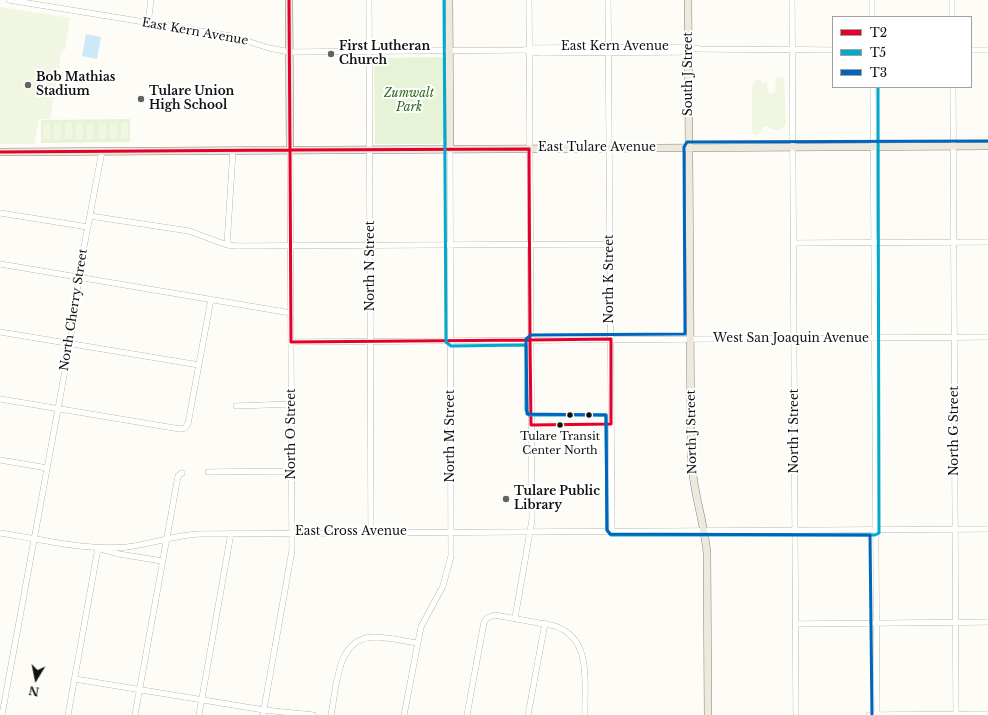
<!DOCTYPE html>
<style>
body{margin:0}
#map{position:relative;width:988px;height:715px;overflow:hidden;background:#fdfcf7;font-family:"Libre Baskerville",serif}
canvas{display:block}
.legend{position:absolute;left:832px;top:16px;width:140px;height:72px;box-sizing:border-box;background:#fff;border:1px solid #a0a0a0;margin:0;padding:5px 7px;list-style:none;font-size:12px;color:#111}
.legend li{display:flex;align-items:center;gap:8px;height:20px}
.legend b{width:20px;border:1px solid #a0a0a0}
.north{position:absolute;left:16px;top:659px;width:40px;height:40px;-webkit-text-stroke:3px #fff;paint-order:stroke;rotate:190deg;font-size:11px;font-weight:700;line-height:16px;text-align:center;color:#111}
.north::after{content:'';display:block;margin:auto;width:14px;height:18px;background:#111;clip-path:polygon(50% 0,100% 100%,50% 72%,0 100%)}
</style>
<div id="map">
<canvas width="988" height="715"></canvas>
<ul class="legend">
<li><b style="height:5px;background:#e4002b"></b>T2</li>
<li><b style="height:5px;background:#00a9ce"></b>T5</li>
<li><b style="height:5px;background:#0065bd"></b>T3</li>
</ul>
<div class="north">N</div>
</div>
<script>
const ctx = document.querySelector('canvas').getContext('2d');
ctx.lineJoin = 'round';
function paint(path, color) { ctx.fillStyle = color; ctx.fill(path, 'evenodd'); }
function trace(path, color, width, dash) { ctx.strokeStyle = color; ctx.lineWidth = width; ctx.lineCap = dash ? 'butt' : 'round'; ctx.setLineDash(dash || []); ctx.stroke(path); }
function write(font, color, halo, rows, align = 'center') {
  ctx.font = font + ' "Libre Baskerville",serif'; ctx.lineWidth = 4; ctx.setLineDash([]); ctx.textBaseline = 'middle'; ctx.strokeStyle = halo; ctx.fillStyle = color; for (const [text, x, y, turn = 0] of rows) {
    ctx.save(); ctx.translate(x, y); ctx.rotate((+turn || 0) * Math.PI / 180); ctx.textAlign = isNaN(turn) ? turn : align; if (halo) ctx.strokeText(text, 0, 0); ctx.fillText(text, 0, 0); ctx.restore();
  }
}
const green = new Path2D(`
 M443 57 444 138 439 144H375L374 58Z
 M130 119V142L41 143V120Z`);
const pitch = new Path2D(`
 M0 7 70 18 65 50H62L50 119H39L34 144H0Z
 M784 77 786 124 779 131 764 126 758 135H754L752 131V86L756 80 759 79 763 83 767 82 768 92 771 94 775 92 776 78Z
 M43 123H50V139H43Z
 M54 123H61V139H54Z
 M65 123H72V139H65Z
 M76 123H83V139H76Z
 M87 123H94V139H87Z
 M99 123H106V139H99Z
 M110 123H117V139H110Z
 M121 123H128V139H121Z`);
const water = new Path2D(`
 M86 34 101 37 97 59 82 56Z`);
const minor = new Path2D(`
 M9 0 231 36 269 48 290 52 524 50 529 48 689 47 699 49 833 50
 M369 0 371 532
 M608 0 612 530
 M792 0 796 715
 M872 0V17
 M952 0V17
 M148 23 151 0
 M971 50H988
 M527 51 540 53 691 52
 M873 87 877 715
 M953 87 956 715
 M0 213 88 227
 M90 216 189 231 227 245 238 246 610 244
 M794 243 988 242
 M227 245 233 150
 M0 264 291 313
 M0 332 199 365
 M291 342 988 337
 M0 399 180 429 185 428 188 424 211 299
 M236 406 292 404
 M0 460 47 468
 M208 472 292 471
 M0 533C41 539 85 551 127 547 152 544 174 535 199 534L988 529
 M515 618 532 520 529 0
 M796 624 988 622
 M75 679 264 710 313 715
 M2 715 70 343 82 258 102 151
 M68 715 98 548 119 554 162 561
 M135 715 178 476 182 473
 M199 715 231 533
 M263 715 292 550 290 150
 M331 715C337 686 336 638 374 637 388 637 403 641 417 643
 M404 715 421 627 443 586 451 556 450 149
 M467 715 484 622 487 618 495 615 555 626C593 639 584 683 585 715
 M528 715 545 623
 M869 715 988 714`);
const major = new Path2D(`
 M289 0 290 150
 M449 0 450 149
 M688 0 691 455C692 489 704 520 707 553L708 715
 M0 152 988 146`);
const bus1 = new Path2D(`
 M289 0 290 150
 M290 150 291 342 530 340
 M290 150 529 149 530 340
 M0 152 290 150
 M611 339V424L531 425 530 340Z`);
const bus2 = new Path2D(`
 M444 0 446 342 451 346 526 345V410L529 415H606L607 530 611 535H875L879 533 878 87`);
const bus3 = new Path2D(`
 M872 715 870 535 610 534 607 530 606 415 527 414 526 339 531 335 685 334 684 147 687 142 988 141`);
const markers = [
 [331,54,4,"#646362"],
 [28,85,4,"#646362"],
 [141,99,4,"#646362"],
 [570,415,3.5,"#111"],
 [589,415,3.5,"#111"],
 [560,425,3.5,"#111"],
 [506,499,4,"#646362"]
];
const busNames = [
 ["Tulare Transit",560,437],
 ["Center North",560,451]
];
const streetNames = [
 ["East Kern Avenue",195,32,10],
 ["East Kern Avenue",615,47],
 ["South J Street",689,74,-90],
 ["East Tulare Avenue",597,148],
 ["North N Street",371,266,-90],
 ["North K Street",610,279,-90],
 ["North Cherry Street",74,310,-81],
 ["West San Joaquin Avenue",791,339],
 ["North I Street",795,431,-90],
 ["North G Street",955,431,-90],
 ["North J Street",692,432,-91],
 ["North O Street",292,434,-90],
 ["North M Street",451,436,-90],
 ["East Cross Avenue",351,532]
];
const poiNames = [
 ["First Lutheran",339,47],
 ["Church",339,61],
 ["Bob Mathias",36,78],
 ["Stadium",36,92],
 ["Tulare Union",149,92],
 ["High School",149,106],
 ["Tulare Public",514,492],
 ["Library",514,506]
];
const parkNames = [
 ["Zumwalt",409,94],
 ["Park",409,108]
];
paint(green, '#e7f3d7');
paint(pitch, '#f0f6e1');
paint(water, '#cde8f7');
trace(minor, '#979795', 6);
trace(major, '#858482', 8);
trace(minor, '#fffffe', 5.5);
trace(major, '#ede9dc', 7);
trace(bus1, '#e4002b', 3);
trace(bus2, '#00a9ce', 3);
trace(bus3, '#0065bd', 3);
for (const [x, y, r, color] of markers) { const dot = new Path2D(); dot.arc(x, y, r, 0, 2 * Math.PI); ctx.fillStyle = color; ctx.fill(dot); trace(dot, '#fff', 1.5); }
write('11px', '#111', '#fff', busNames);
write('12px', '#111', '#fff', streetNames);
write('bold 12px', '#111', '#fff', poiNames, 'left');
write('italic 12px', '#2f6b1f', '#fff', parkNames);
</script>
